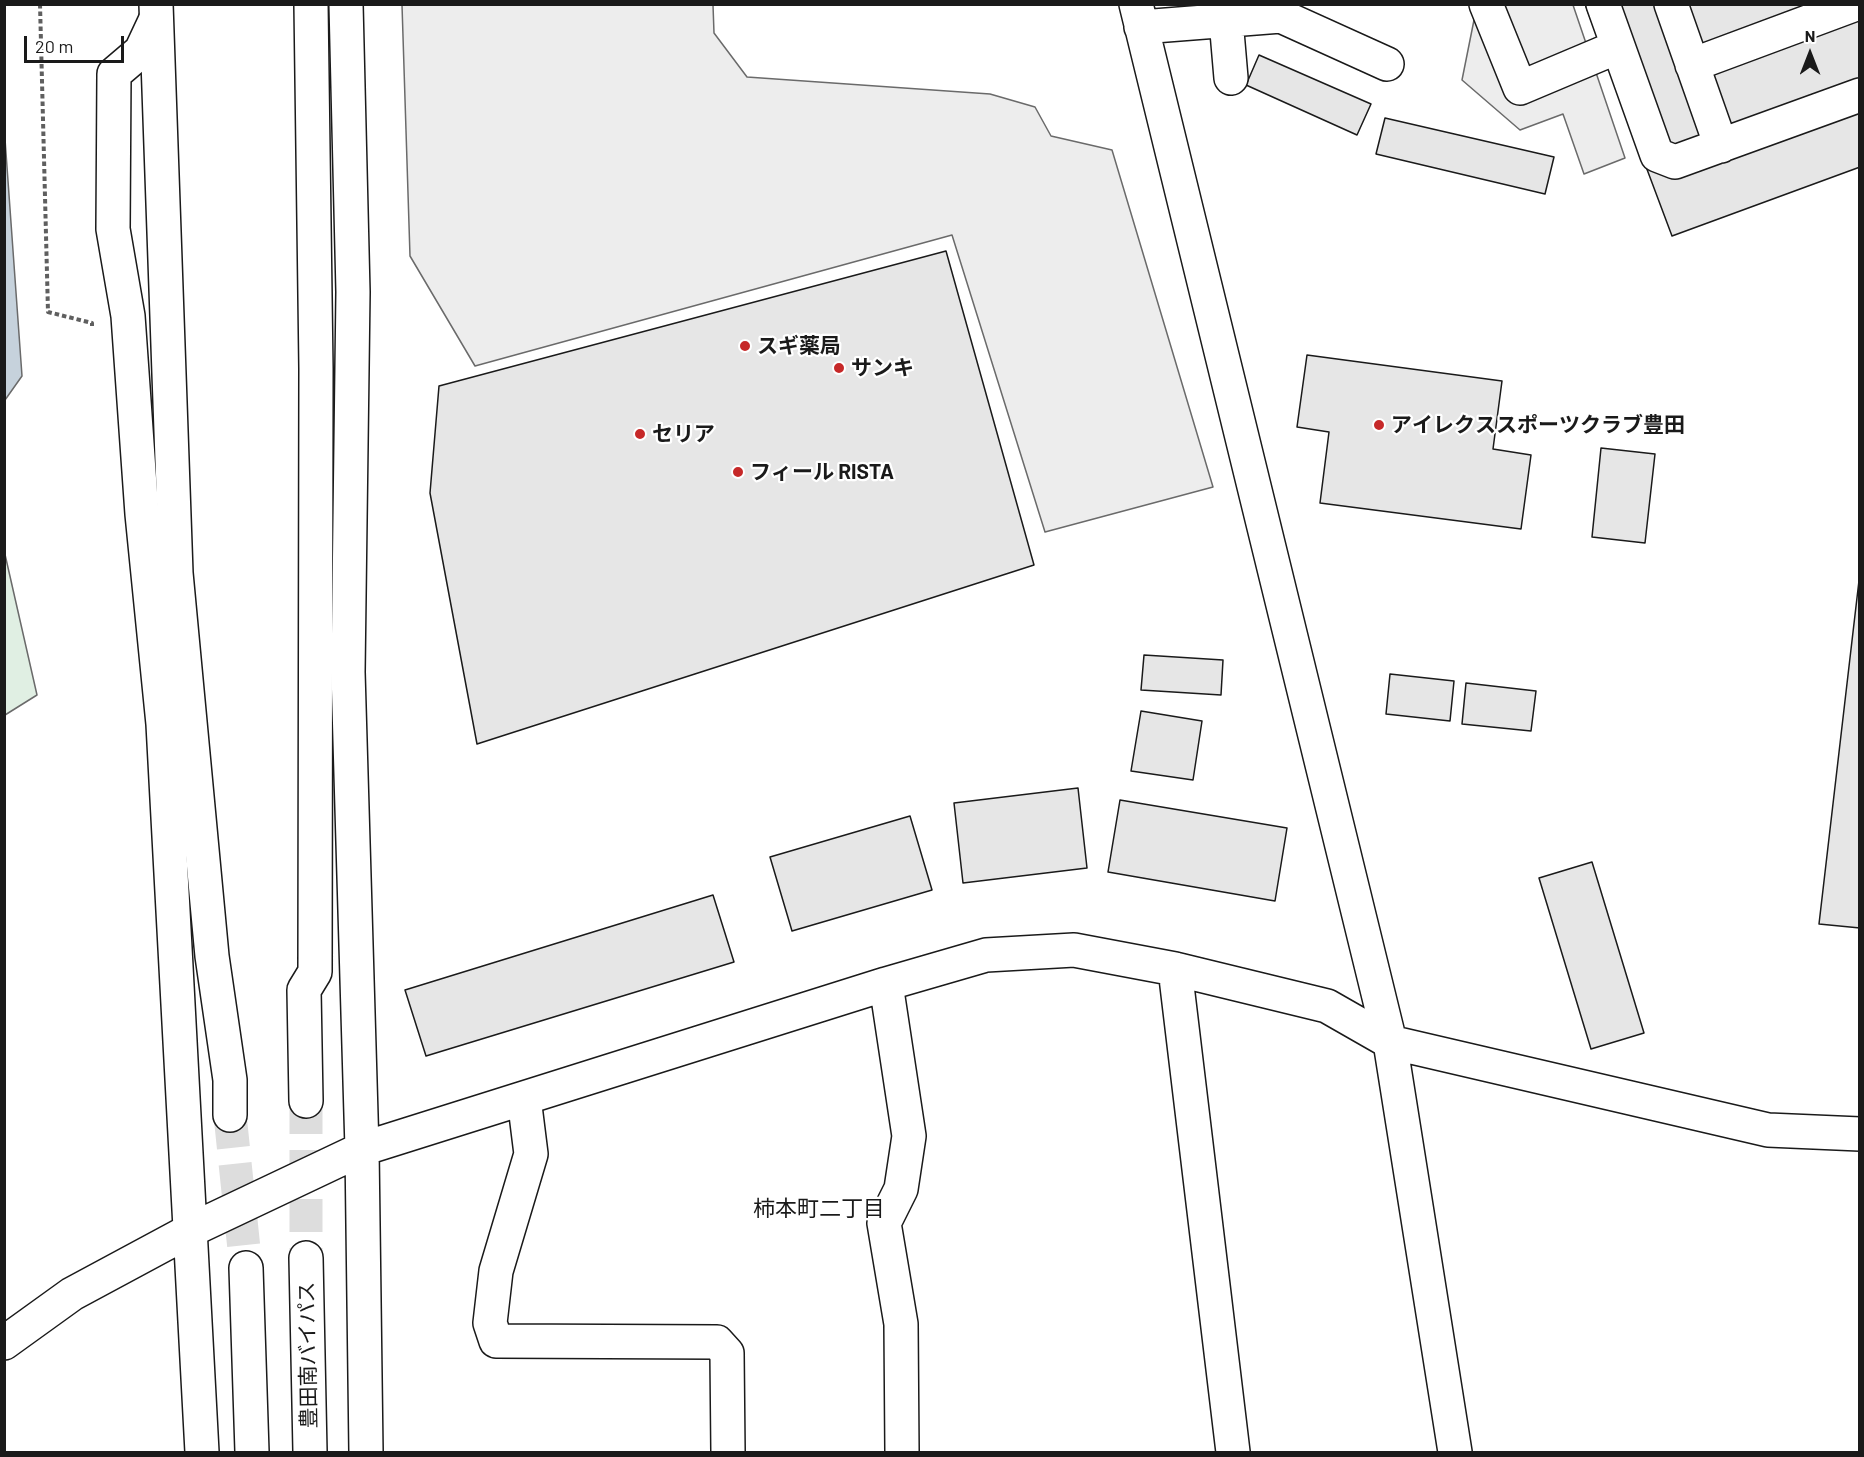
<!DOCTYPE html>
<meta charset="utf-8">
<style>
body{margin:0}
#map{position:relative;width:1864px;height:1457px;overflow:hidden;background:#fff;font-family:Barlow,sans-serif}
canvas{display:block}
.frame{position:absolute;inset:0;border:6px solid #1a1a1a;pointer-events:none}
.north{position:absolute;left:1780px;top:24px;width:60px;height:60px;-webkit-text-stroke:4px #fff;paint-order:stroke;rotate:0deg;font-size:16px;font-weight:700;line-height:24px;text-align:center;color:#1a1a1a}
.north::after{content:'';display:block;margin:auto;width:21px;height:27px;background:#1a1a1a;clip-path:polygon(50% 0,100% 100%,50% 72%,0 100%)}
.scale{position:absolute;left:24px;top:36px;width:100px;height:27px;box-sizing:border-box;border:3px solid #1a1a1a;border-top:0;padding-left:8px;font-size:18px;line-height:21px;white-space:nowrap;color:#1a1a1a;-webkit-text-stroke:4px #fff;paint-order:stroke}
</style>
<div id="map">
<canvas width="1864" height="1457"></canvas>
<div class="frame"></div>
<div class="north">N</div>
<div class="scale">20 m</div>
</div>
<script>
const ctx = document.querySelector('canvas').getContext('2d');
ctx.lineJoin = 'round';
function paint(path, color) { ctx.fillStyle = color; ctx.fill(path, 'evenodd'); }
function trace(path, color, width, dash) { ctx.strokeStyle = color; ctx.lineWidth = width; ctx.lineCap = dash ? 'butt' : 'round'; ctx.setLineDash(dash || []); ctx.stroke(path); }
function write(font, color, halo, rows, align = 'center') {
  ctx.font = font + ' Barlow,"Noto Sans JP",sans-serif'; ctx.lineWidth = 4.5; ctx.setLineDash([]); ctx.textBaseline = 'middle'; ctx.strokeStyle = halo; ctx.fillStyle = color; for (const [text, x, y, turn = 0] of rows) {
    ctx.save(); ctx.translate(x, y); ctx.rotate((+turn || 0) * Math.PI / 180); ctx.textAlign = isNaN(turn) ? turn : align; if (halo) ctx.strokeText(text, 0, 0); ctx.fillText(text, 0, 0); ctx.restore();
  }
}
const green = new Path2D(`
 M4 550 37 695 5 715H4Z`);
const parking = new Path2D(`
 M402 5H713L714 33 747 77 990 94 1035 107 1051 136 1112 150 1213 487 1045 532 952 235 475 366 410 256Z
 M1477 5H1573L1625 158 1584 174 1563 114 1520 130 1462 80Z`);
const water = new Path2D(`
 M4 125 22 376 5 400H4Z`);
const building = new Path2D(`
 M1585 4H1860V167L1672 236Z
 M1259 55 1371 104 1357 135 1246 85Z
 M1385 118 1554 157 1545 194 1376 154Z
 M946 251 1034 565 477 744 430 493 439 386Z
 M1307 355 1502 381 1493 449 1531 455 1521 529 1320 503 1329 432 1297 427Z
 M1601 448 1655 454 1645 543 1592 537Z
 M1860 572V928L1819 924Z
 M1144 655 1223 660 1221 695 1141 690Z
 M1390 674 1454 681 1450 721 1386 714Z
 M1466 683 1536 691 1531 731 1462 724Z
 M1141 711 1202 721 1193 780 1131 771Z
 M1078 788 1087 868 963 883 954 803Z
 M1120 800 1287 828 1275 901 1108 872Z
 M910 816 932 890 792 931 770 857Z
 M1592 862 1644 1033 1591 1049 1539 878Z
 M713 895 734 962 426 1056 405 990Z`);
const highwayTunnel = new Path2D(`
 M306 1101V1258
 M230 1115 246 1268`);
const path = new Path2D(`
 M40 4 48 312 92 323V326`);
const minor = new Path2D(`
 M346 4 353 292 348 672 362 1149 366 1452
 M1136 4 1390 1042 1455 1452
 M1486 4 1520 88 1603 53
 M1603 4 1657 155 1675 162 1860 95
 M1671 4 1721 146
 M156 19 141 51 114 74 113 229 128 316 142 514 163 724 202 1452
 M1226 20 1231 78
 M1141 27 1281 16 1387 64
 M1692 65 1856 4
 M1175 969 1233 1452
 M886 984 909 1136 901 1189 884 1223 901 1324 902 1452
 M524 1098 531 1154 496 1271 490 1323 496 1341 717 1342 727 1353 728 1452
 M4 1343 72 1294 191 1230 362 1149 886 984 986 955 1074 950 1175 969 1327 1006 1390 1042 1768 1130 1860 1134`);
const highway = new Path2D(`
 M156 4 176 573 212 956 230 1080V1115
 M306 1101 304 990 315 972 316 369 311 4
 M306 1258 310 1452
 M246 1268 252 1452`);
const markers = [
 [745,346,6,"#c62828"],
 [839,368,6,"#c62828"],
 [1379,425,6,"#c62828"],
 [640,434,6,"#c62828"],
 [738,472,6,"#c62828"]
];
const poiNames = [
 ["スギ薬局",757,346],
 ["サンキ",851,368],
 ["アイレクススポーツクラブ豊田",1391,425],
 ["セリア",652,434],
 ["フィール RISTA",750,472]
];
const streetNames = [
 ["豊田南バイパス",308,1355,-91]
];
const neighbourhoodNames = [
 ["柿本町二丁目",819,1209]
];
paint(green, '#e0efe3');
trace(green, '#6a6a6a', 1.5);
paint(parking, '#ededed');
trace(parking, '#6a6a6a', 1.5);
paint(water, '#c6d2dc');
trace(water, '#6a6a6a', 1.5);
paint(building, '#e6e6e6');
trace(building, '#1a1a1a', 1.5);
trace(highwayTunnel, '#ddd', 33, [33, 16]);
trace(minor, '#1a1a1a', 36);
trace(highway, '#1a1a1a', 36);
trace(path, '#5f5f5f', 4, [4.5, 3]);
trace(minor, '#fff', 33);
trace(highway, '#fff', 33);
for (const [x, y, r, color] of markers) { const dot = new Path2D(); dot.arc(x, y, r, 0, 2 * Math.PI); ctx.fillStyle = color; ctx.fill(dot); trace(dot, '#fff', 2); }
write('bold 21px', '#1a1a1a', '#fff', poiNames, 'left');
write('21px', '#1a1a1a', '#fff', streetNames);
write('22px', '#1a1a1a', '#fff', neighbourhoodNames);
</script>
